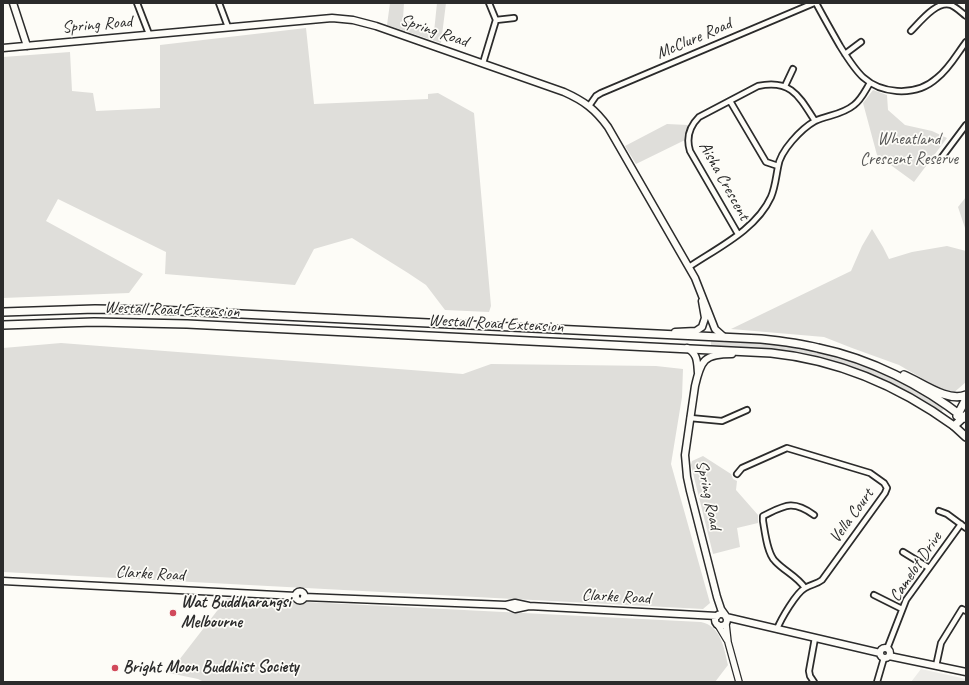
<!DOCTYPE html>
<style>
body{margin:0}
#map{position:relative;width:969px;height:685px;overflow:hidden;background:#fdfcf7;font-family:Caveat,sans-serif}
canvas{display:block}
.frame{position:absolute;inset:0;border:4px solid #2b2b2b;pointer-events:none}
</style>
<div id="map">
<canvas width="969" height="685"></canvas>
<div class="frame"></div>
</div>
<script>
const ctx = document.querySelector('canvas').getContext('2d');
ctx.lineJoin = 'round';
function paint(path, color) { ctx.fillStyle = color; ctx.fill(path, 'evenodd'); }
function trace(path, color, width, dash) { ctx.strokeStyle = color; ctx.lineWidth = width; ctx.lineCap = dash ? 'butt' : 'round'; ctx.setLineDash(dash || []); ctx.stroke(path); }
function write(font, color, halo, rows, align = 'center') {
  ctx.font = font + ' Caveat,sans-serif'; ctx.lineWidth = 3.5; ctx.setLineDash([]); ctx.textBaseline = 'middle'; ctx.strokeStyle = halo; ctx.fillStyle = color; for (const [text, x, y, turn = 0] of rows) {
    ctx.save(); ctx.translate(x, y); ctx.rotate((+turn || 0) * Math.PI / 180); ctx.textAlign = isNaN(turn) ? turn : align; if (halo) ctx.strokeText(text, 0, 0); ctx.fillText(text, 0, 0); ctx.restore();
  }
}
const built = new Path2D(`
 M921 669 966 679V682H911Z`);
const green = new Path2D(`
 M390 3H404L403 19 434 32 437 3H446L441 43 387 25Z
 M306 28 314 104 428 99V94L438 93 474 113 491 306 489 312 445 310 426 285 408 273 352 238 314 249 295 285 165 274 166 252 58 199 46 221 143 274 129 293 3 298V57L70 52 72 91 93 93 96 111 160 108V45Z
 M873 90 887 95 888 110 905 125 932 131 947 138 914 182 877 155 863 103Z
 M667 124 688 125 685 140 636 164 625 146Z
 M966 197V231L958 207Z
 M872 229 883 247 889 259 912 252 947 246 966 251V382L951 395 899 365 852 348 824 337 731 329 851 271 862 246Z
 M711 338C728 339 744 340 760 341 827 347 889 371 945 408L941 412C904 389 866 370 823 359L711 347Z
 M61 343 463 374 491 364 656 366 683 369 682 397 671 464 710 603 703 609 3 572V348Z
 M703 456 731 474 733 479 737 481 736 490 758 515V523L737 528 740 547 713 554 691 465 692 461Z
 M227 598 701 622C721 626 724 648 728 665L715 682H201L202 681 198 679 169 673Z`);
const minor = new Path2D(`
 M137 3 149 34
 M219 3 228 27
 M816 3C824 18 832 32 840 46 855 70 866 89 897 91 913 92 926 88 937 78 949 69 957 54 966 42
 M496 20 514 18
 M911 31C920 22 937 0 951 5 956 7 961 12 966 16
 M845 54 861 42
 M483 63 496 20 489 3
 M785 86 793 69
 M730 101 766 162 778 166
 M589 106 596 96 601 93 814 3
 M942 157 966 125
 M738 234 690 151C686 138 689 127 699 117L758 86C791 79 799 96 815 121
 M689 267C717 248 756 230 771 197 775 188 776 177 778 167 779 158 786 148 792 141 798 134 806 126 815 121 828 115 842 115 854 105 861 100 865 91 870 83
 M690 418 722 421 747 410
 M737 474 742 468 787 448 870 473 884 483 887 488 885 493 822 580C817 584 812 584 805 588 796 593 781 619 777 629
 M939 511 947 514 966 528
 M903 552 929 568
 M805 588C797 576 784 571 775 561 767 553 765 532 763 521V516C784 506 792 499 814 515
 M874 595 902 609
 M887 649 906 600 961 524
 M936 666 941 643 962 609 966 611
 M814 682 810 676 809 671 815 638
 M877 682 884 658`);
const tertiary = new Path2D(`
 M726 624 728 642 739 682
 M718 625 727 640`);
const secondary = new Path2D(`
 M13 3 27 46
 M3 48 332 18 353 20 376 26 564 92C584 101 595 109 608 127L695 278 715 329 724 337
 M675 332 696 331 702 327 705 318 702 301
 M687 348C698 354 697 362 698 373
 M3 581 296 596
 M295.5 596a4.5 4.5 0 1 1 9 0a4.5 4.5 0 1 1-9 0Z
 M304 597 506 605 515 603 529 606
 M506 605 515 609 529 606 717 616
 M715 620a6 6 0 1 1 12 0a6 6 0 1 1-12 0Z
 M726 616 721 609 717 597 690 491 687 477 685 455 695 386C701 360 704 354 732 354
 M726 617 880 653
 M880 653a5 5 0 1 1 10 0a5 5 0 1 1-10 0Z
 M889 656 966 672`);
const primary = new Path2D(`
 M954 426 966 437`);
const trunk = new Path2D(`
 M3 312 95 309 158 310 761 339C780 341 799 343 818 348 871 359 922 385 964 418
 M3 325 94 322 187 324 771 353C839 360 899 386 954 426L966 415
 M904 375C921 382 948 403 966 395
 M957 416 966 399`);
const markers = [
 [173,613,4,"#d1495b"],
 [115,668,4,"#d1495b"]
];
const streetNames = [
 ["Spring Road",97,25,-5],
 ["Spring Road",434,31,19],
 ["McClure Road",694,39,-23],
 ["Aisha Crescent",724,181,61],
 ["Westall Road Extension",172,310,2],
 ["Westall Road Extension",496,324,3],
 ["Spring Road",708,495,78],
 ["Vella Court",852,516,-54],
 ["Camelot Drive",916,567,-56],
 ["Clarke Road",150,574,3],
 ["Clarke Road",616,597,3]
];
const parkNames = [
 ["Wheatland",909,140],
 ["Crescent Reserve",909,160]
];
const poiNames = [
 ["Wat Buddharangsi",181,603],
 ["Melbourne",181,623],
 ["Bright Moon Buddhist Society",123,668]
];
paint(built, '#edece8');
paint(green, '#dfdeda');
trace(minor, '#2b2b2b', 8);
trace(tertiary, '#2b2b2b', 8);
trace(secondary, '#2b2b2b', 9);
trace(primary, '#2b2b2b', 10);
trace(trunk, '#2b2b2b', 10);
trace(minor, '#fdfcf7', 4.5);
trace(tertiary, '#fdfcf7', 5.5);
trace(secondary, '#fdfcf7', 6);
trace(primary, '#fdfcf7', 7);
trace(trunk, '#fdfcf7', 7);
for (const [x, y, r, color] of markers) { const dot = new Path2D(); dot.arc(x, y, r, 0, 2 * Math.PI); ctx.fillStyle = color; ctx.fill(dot); trace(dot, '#fdfcf7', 1.5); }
write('17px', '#2b2b2b', '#fdfcf7', streetNames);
write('17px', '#585857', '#fdfcf7', parkNames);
write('bold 17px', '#2b2b2b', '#fdfcf7', poiNames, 'left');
</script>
